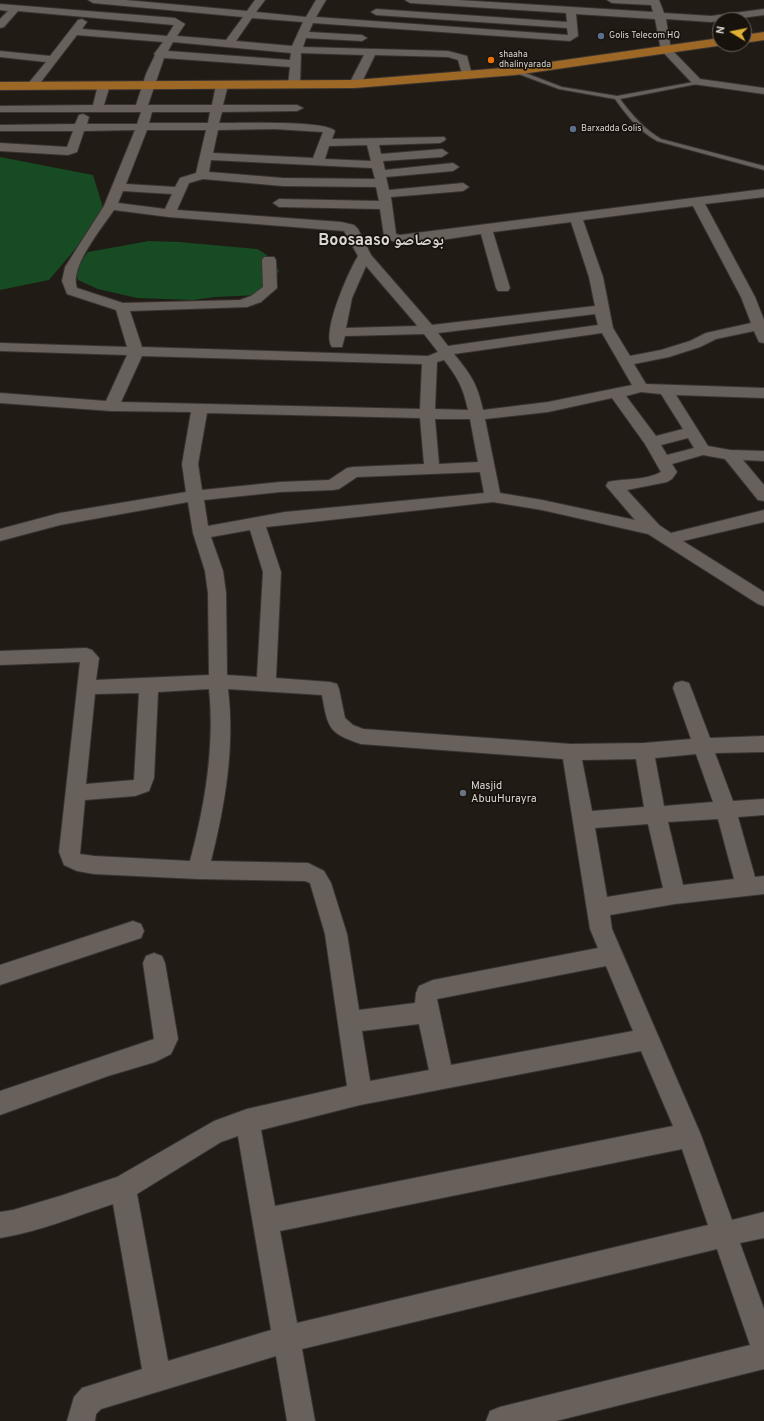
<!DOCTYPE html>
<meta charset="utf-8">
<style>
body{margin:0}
#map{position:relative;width:764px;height:1421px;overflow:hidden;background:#211b15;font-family:Overpass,sans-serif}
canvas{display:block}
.north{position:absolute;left:712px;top:12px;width:40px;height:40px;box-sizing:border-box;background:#18120c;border:1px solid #66605b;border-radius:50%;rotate:280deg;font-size:11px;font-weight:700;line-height:16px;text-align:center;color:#dad6d2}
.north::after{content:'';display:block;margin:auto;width:14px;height:18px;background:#e0b034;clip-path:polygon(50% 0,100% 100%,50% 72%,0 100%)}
</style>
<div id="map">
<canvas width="764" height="1421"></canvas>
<div class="north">N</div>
</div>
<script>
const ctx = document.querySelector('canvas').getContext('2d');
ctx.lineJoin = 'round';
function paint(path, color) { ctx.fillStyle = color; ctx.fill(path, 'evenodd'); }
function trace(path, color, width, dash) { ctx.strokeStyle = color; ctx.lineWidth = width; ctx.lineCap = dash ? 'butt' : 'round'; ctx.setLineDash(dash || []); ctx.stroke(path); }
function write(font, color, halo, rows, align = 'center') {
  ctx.font = font + ' Overpass,"Noto Naskh Arabic",sans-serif'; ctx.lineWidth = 3.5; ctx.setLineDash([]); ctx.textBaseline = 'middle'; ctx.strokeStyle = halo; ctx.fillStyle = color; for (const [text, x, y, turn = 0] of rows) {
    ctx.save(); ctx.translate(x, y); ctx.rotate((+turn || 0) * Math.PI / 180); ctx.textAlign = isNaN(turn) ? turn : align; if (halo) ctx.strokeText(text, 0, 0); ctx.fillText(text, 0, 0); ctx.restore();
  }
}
const green = new Path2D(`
 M0 157 93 175 105 214 49 280 0 290Z
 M149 241 179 242 257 249C266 253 275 262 279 271L268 291 259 295 215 297 193 300 137 298 98 289 78 280C74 268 81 262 88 252Z`);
const lane = new Path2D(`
 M515 69 562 87 617 96 699 81 700 82 697 84 620 99C632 115 644 129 661 139L764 166V170L657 141C639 131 627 116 615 99L559 89 513 72 512 71Z`);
const street = new Path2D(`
 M88 0H125L247 11 255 0H265L256 12 306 17 316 0H326L316 17 568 35 567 28 376 15 371 12 376 9 567 22 566 13 410 3 405 0H458L653 12 651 5 612 3 607 0H659L664 13 711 16 764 9V15L711 22 666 19 671 49 700 79 764 88V94L693 84 661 50 655 19 576 14 578 36 570 41 313 23 309 32 362 35 367 38 362 41 306 38 303 47 448 51 467 56 472 75 467 78 463 77 458 60 448 57 375 55 361 84 355 87 349 84 364 55 301 53 300 85 294 88 288 85 290 67 164 58 148 105H212L216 85 222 82 228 85 223 105H297L303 108 297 111 222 112 219 123C237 123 327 120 335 131L332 139 444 137 446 139 444 141 440 143 379 145 381 154 442 149 448 153 442 157 383 161 385 170 453 163 459 167 453 171 386 177 389 190 463 183 469 187 463 191 391 197 396 234 400 235 764 189V197L705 204 755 297 764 320V343L759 342 754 331 716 339 700 347 669 357 634 364 646 384 764 388V398L676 395 708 446 730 450 764 451V461L743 460 764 485V501L758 500 725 459 703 455 672 464 677 472 672 479 667 482 627 490 659 525 671 533 764 510V522L683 541 764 592V606L758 604 648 534 542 510 493 502 266 527 281 572 276 678 330 682 337 684 339 689 345 718 353 725 363 729 571 744 644 743 691 739 673 688 675 683 682 681 689 683 691 688 710 738 764 736V752L715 753 733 801 764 799V815L738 817 755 877 764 876V894L675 904 610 915 612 929 701 1135 732 1220 764 1212V1238L740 1243 764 1309V1369L556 1421H486L490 1411 500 1407 750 1345 717 1249 302 1349 315 1421H287L276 1356 101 1409 96 1414 95 1421H67L74 1397 82 1388 142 1369 113 1204C76 1216 39 1232 0 1238V1212L13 1210 60 1196 117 1177 214 1121 247 1109 347 1086 325 934 310 883 305 881 198 879 94 874 77 871 64 865 59 852 80 662 0 665V651L86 648 92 650 99 658 96 680 209 675 208 593 205 571 193 533 188 502 60 525 0 541V529L60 513 186 492 182 464 191 412 111 411 0 403V393L106 401 127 355 0 351V343L127 347 116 310 67 294 62 281 65 267 104 206 135 130 84 131 77 152 68 155 0 151V143L67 147 73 131H0V125L75 124 79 115 83 114 89 117 87 124H137L141 112H0V106L93 105 98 85 104 82 110 85 104 105H136L146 74 155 55 154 54 163 42 77 35 37 87 33 88 27 85 46 62 0 57V51L50 56 78 20 82 19 87 22 82 29 167 36 174 25 18 11 4 27 0 28V19L8 11 0 10V4L175 18 185 24 177 36 226 40 243 17 93 3ZM252 18 303 22 292 46 236 41ZM173 42 291 53 290 60 168 51ZM152 112H210L208 123H149ZM274 129 323 132 313 158 213 153 218 130ZM147 130H206L196 173 180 178 175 187 126 184ZM367 145 371 161 325 159 329 146ZM211 160 372 168 375 179 283 178 209 172ZM203 179 283 186 376 187 379 201 279 199 273 203 279 207 380 209 384 236C394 251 463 236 481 234L496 288 498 291H508L510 288 493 232 571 222 589 277 595 306 432 325 371 255 358 229 354 225 341 222 177 210 189 183ZM123 191 172 194 165 209 118 203ZM693 206 741 297 751 323 706 333 690 341 661 350 630 356 613 328 603 277 583 220ZM114 210 169 217 344 231 358 256C349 271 321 332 332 347H342L345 336 424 334 438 352 428 356 142 347 130 311 247 307 261 302 277 288 276 260 274 257H264L262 260 263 287 251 296 240 300 123 303 77 288C69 267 102 228 114 210ZM366 266 415 323 417 326 346 328 352 298ZM595 314 598 325 448 346 438 333ZM602 333 632 385 548 402 483 410C477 383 471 375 454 354ZM142 356 422 364 420 409 121 402ZM444 360C458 378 463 387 468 410L435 409 437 362ZM641 392 661 394 683 429 656 436 626 396ZM612 398 645 444 661 472C645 481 625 478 608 482L606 486 635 520 542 500 500 493 485 419 548 412ZM207 413 420 418 424 464 353 467 347 468 329 480 280 482 202 490 198 464ZM435 419H470L478 462 439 464ZM688 438 694 448 667 455 661 445ZM480 472 484 493 285 512 208 526 204 500 280 492 333 490 339 489 357 477ZM250 530 263 572 257 677 227 675 226 593 223 571 211 537ZM209 689C215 747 205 805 190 861L94 856 80 854 85 800 135 796 149 791 154 778 158 692ZM228 689 322 695C328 728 328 733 361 744L563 759 590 929 598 948 433 980 419 986 416 993 415 1003 359 1010 347 934 331 883 324 871 308 863 211 861C225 805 235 747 228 689ZM139 693 134 780 86 784 95 694ZM696 754 713 802 664 806 655 758ZM636 759 644 807 592 811 582 760ZM718 819 734 879 683 885 668 822ZM648 824 663 888 607 897 595 828ZM606 966 633 1031 451 1065 437 999ZM419 1024 429 1070 370 1081 362 1031ZM641 1051 673 1126 275 1206 261 1130 360 1105ZM238 1136 271 1330 168 1361 137 1194 221 1142ZM682 1149 708 1225 297 1323 280 1231Z
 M133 921 141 924 144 931 141 938 0 985V965Z
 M154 953 162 956 165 963 178 1039 171 1054 155 1062 108 1076 0 1115V1091L154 1039 143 963 146 956Z`);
const primary = new Path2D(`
 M764 32V40L744 43V35Z
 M720 38V44L724 45 515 75 355 88 0 90V82L355 80 515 67Z`);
const markers = [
 [601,36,4,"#5c6f8a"],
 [491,60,4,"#e8710a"],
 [573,129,4,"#5c6f8a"],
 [463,793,4,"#6b7280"]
];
const farPoinames = [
 ["Golis Telecom HQ",609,36],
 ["shaaha",499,55],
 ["dhalinyarada",499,65],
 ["Barxadda Golis",581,129]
];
const poiNames = [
 ["Masjid",471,787],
 ["AbuuHurayra",471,800]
];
const farTownnames = [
 ["Boosaaso بوصاصو",381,242]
];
paint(green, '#164b23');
trace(lane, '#393431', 2);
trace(street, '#393431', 2);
trace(primary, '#393431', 2);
paint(lane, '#68605a');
paint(street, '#68605a');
paint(primary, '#9d6826');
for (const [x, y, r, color] of markers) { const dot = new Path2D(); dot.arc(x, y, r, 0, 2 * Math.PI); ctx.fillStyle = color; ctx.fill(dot); trace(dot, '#18120c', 1.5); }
write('9px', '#dad6d2', '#18120c', farPoinames, 'left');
write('11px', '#dad6d2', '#18120c', poiNames, 'left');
write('bold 16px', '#dad6d2', '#18120c', farTownnames);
</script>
